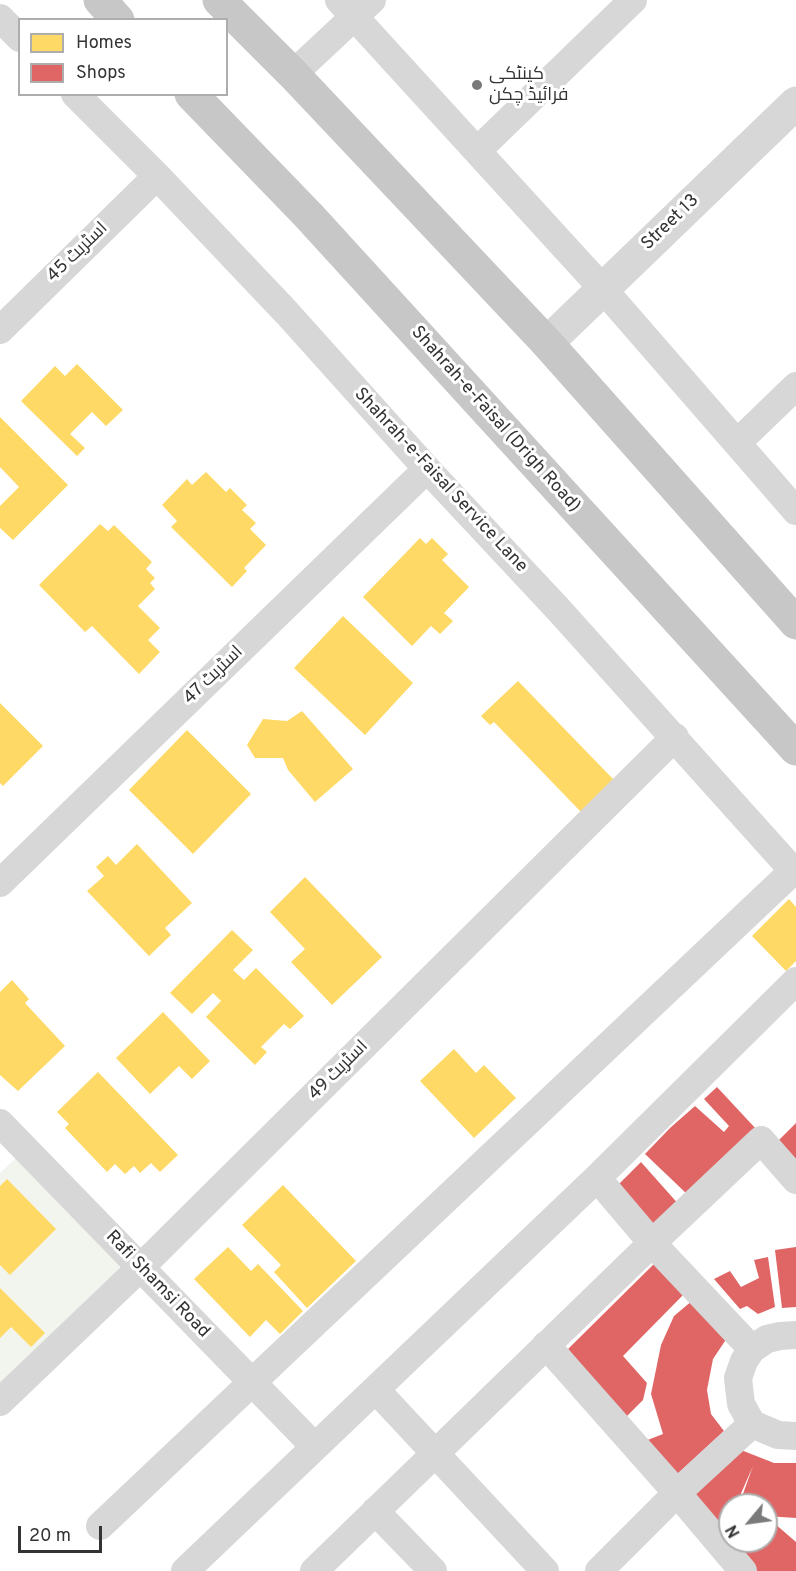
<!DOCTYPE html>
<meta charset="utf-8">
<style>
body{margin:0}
#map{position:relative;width:796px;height:1571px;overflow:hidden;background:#fff;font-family:Overpass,sans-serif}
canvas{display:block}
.legend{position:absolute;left:18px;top:18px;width:210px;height:78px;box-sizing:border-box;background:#fff;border:2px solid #adadad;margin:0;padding:8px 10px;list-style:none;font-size:18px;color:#333}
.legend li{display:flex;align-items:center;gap:12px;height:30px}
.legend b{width:30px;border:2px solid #adadad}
.north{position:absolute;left:718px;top:1493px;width:60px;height:60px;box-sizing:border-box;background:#fff;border:2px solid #adadad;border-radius:50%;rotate:241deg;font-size:16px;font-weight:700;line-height:24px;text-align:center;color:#333}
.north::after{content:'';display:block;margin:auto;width:21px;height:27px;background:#7a7a7a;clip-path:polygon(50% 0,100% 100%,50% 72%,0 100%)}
.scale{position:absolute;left:18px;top:1526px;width:84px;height:27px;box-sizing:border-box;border:3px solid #333;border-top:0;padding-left:8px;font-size:18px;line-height:21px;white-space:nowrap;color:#333;-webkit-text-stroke:4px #fff;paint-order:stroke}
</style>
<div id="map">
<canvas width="796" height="1571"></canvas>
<ul class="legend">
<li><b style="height:16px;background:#ffd966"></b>Homes</li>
<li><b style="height:16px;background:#e06666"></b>Shops</li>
</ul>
<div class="north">N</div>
<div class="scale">20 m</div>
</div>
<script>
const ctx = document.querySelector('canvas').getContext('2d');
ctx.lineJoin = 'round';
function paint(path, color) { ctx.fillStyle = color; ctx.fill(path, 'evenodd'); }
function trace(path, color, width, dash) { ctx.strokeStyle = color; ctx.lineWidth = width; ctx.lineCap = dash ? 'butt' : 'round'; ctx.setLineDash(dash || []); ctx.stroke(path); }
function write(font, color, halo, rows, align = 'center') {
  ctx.font = font + ' Overpass,Cairo,sans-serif'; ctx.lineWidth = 6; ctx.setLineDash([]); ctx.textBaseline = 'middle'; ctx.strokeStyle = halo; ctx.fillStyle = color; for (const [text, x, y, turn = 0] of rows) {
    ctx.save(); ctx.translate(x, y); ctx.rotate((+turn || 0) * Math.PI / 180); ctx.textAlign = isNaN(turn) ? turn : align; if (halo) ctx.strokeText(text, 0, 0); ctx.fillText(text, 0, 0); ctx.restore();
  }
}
const green = new Path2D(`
 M19 1155 125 1265 0 1387V1173Z`);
const homes = new Path2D(`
 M77 364 123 410 106 426 92 412 70 434 85 448 77 456 21 401 55 366 65 376Z
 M0 417 68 485 13 540 0 528V506L19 487 0 467Z
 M206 472 226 492 230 488 247 505 242 510 256 523 250 529 266 545 244 568 247 571 232 587 171 527 177 521 162 505 187 479 192 485Z
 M100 524 108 531 114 525 152 562 146 569 155 578 150 583 155 589 138 606 160 628 148 640 160 652 139 674 92 626 85 632 39 585Z
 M420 538 426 544 432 538 448 554 442 560 469 587 444 613 453 621 440 634 431 626 412 646 363 597Z
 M343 616 413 683 365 735 294 668Z
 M518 681 614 780 581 812 494 722 490 725 481 716Z
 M0 703 43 746 3 786 0 783Z
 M302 711 353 769 315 802 288 770 283 758H255L247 745 263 719 287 721Z
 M187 730 251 794 193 854 129 790Z
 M137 844 192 903 165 928 171 935 149 956 87 891 104 876 96 867 108 856 116 865Z
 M305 877 382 957 332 1005 291 962 305 949 270 912Z
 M789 899 796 907V961L786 971 752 936Z
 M232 930 253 950 233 970 244 980 256 968 304 1016 290 1029 284 1024 261 1047 267 1052 255 1065 206 1017 221 1001 213 993 192 1014 170 993Z
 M12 980 29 999 25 1003 65 1046 18 1091 0 1075V992Z
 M163 1012 210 1061 192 1079 179 1066 150 1094 116 1058Z
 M454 1049 476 1073 484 1065 516 1098 474 1138 420 1081Z
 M98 1072 178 1155 160 1172 151 1163 140 1173 134 1166 125 1174 115 1164 107 1172 65 1128 69 1124 57 1112Z
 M7 1179 56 1229 10 1275 0 1265V1186Z
 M283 1185 356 1261 307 1308 274 1272 281 1265 242 1225Z
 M228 1247 251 1271 258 1264 303 1311 280 1334 266 1320 250 1337 194 1279Z
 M0 1288 45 1333 31 1347 11 1327 0 1338Z`);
const shops = new Path2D(`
 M717 1087 757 1130 688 1195 645 1154 670 1128 695 1106 724 1132 729 1126 704 1099Z
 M796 1123V1159L779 1140Z
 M641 1162 681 1207 658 1232 617 1186Z
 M796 1247V1307L782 1308 775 1250Z
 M768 1257 775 1307 758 1314 747 1306 740 1309 714 1279 730 1271 741 1287 759 1278 754 1260Z
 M657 1261 686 1292 623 1356 647 1383 643 1400 626 1417 568 1349Z
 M693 1300 727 1338 713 1359 707 1390 711 1414 724 1431 673 1478 645 1441 663 1434 651 1394 661 1345 674 1316Z
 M736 1448 774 1463H796V1518L766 1516V1505H739L753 1466 736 1505H730V1520L725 1531 693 1491Z
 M774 1523 796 1542V1571H756L741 1555 755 1541H766V1530Z`);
const minor = new Path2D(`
 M339 0 603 289 796 511
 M0 18 20 38
 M293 74 372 0
 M75 94 157 176 287 313 427 469 558 609 796 874
 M477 151 633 0
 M0 330 157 176
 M737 443 796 386
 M0 883 427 469
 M0 1123 315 1447
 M597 1178 652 1243 752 1349
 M796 1335 780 1336 767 1339 752 1349 744 1361 738 1378 741 1404 752 1424 778 1435 796 1436
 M546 1345 677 1493 743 1571
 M376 1390 545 1571
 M0 1402 140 1268 675 737
 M375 1511 433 1571
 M100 1526 793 871
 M185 1571 597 1178 796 981
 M314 1571 652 1243 761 1140 796 1180
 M599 1571 677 1493 752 1424`);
const tertiary = new Path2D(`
 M547 343 796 103`);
const trunk = new Path2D(`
 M100 0 118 20
 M219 0 293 74 547 343 796 623
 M191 94 309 216 796 749`);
const markers = [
 [477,85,6,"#7a7a7a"]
];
const poiNames = [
 ["کینٹکی",489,75],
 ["فرائیڈ چکن",489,96]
];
const streetNames = [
 ["Street 13",671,223,-44],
 ["اسٹریٹ 45",78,253,-44],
 ["Shahrah-e-Faisal (Drigh Road)",495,420,48],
 ["Shahrah-e-Faisal Service Lane",440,481,47],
 ["اسٹریٹ 47",214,676,-44],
 ["اسٹریٹ 49",339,1071,-45],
 ["Rafi Shamsi Road",157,1285,46]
];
paint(green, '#f1f5ed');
paint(homes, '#ffd966');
paint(shops, '#e06666');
trace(minor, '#d7d7d7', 28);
trace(tertiary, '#d7d7d7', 33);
trace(trunk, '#c7c7c7', 33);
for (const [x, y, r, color] of markers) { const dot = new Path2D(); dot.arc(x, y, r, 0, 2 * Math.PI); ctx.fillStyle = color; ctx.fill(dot); trace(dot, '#fff', 2); }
write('18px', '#333', '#fff', poiNames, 'left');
write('18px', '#333', '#fff', streetNames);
</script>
